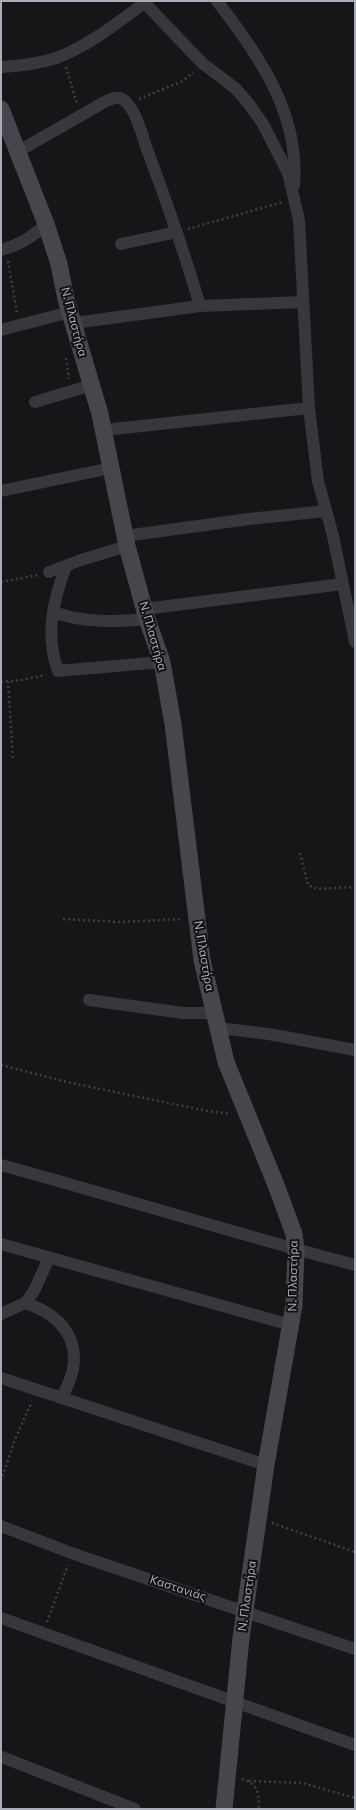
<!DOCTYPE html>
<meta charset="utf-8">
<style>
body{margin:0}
#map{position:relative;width:356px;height:1810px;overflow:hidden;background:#161618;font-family:Commissioner,sans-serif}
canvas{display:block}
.frame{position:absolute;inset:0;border:2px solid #a8adb8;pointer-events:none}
</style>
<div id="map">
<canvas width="356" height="1810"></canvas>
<div class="frame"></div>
</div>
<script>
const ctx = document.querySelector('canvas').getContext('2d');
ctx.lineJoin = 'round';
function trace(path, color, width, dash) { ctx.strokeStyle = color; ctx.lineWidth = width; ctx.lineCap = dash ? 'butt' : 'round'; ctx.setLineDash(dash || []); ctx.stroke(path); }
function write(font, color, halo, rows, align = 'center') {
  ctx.font = font + ' Commissioner,sans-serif'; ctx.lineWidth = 4; ctx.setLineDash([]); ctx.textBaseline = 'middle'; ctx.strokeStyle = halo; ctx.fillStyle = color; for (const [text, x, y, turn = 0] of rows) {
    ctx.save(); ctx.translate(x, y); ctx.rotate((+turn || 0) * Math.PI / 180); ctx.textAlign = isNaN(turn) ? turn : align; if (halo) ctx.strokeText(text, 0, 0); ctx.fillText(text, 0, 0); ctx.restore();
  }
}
const path = new Path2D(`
 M66 67 77 104
 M139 99 183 81 193 72
 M188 229 283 202
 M8 261 17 313
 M66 358 69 379
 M1 582 38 575
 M8 681 13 760
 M1 682 21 680 46 675
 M300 853 308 885 317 889 355 887
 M63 919 120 922 183 919
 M1 1065 67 1082 207 1111 231 1114
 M1 1481 14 1442 32 1401
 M272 1523 355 1552
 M47 1622 68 1565
 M242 1779C258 1783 259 1794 259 1809
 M249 1781 302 1783 355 1798`);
const street = new Path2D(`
 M143 1 202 63 235 88 249 104 263 124 288 173 299 220 309 408 318 481 333 536 355 642
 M217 1C259 55 300 114 294 185
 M1 67C19 66 38 64 56 58 89 46 118 22 147 1
 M17 152 101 104C107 101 117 94 124 100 137 111 142 136 148 152 167 203 185 254 200 306
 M121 244 177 232
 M1 250C21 244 31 238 46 224
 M74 323 200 306 303 302
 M1 330 70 312
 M35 402 92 385
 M104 430 309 408
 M1 491 111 468
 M125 536 249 519 326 511
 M66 566C53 601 45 635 58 671L162 662
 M49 572 81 560 127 546
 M144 609 343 584
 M53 612C85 623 114 622 147 619
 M89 1000 183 1013H214
 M218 1028 269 1034 355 1050
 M1 1165C119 1197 236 1234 355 1265
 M1 1244 291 1325
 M25 1303C56 1313 79 1334 73 1369 71 1379 66 1389 62 1398
 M1 1314 25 1303 34 1291 49 1258
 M1 1378 266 1465
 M1 1526 74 1554 355 1649
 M1 1618 355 1745
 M2 1757 135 1809`);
const secondary = new Path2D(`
 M1 109 46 224 59 264 66 299 100 414 127 546 147 619 162 662 173 724 202 960 226 1062 276 1185 294 1234 296 1250 294 1305 266 1465 241 1638 224 1809`);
const streetNames = [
 ["Ν. Πλαστήρα",74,322,75],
 ["Ν. Πλαστήρα",153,636,74],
 ["Ν. Πλαστήρα",204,956,80],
 ["Ν. Πλαστήρα",293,1276,-89],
 ["Καστανιάς",178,1588,18],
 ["Ν. Πλαστήρα",247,1596,-82]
];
trace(path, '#3d3f44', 2.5, [2, 3]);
trace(street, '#37383d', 12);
trace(secondary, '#45474d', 17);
write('12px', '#a8adb8', '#111113', streetNames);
</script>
